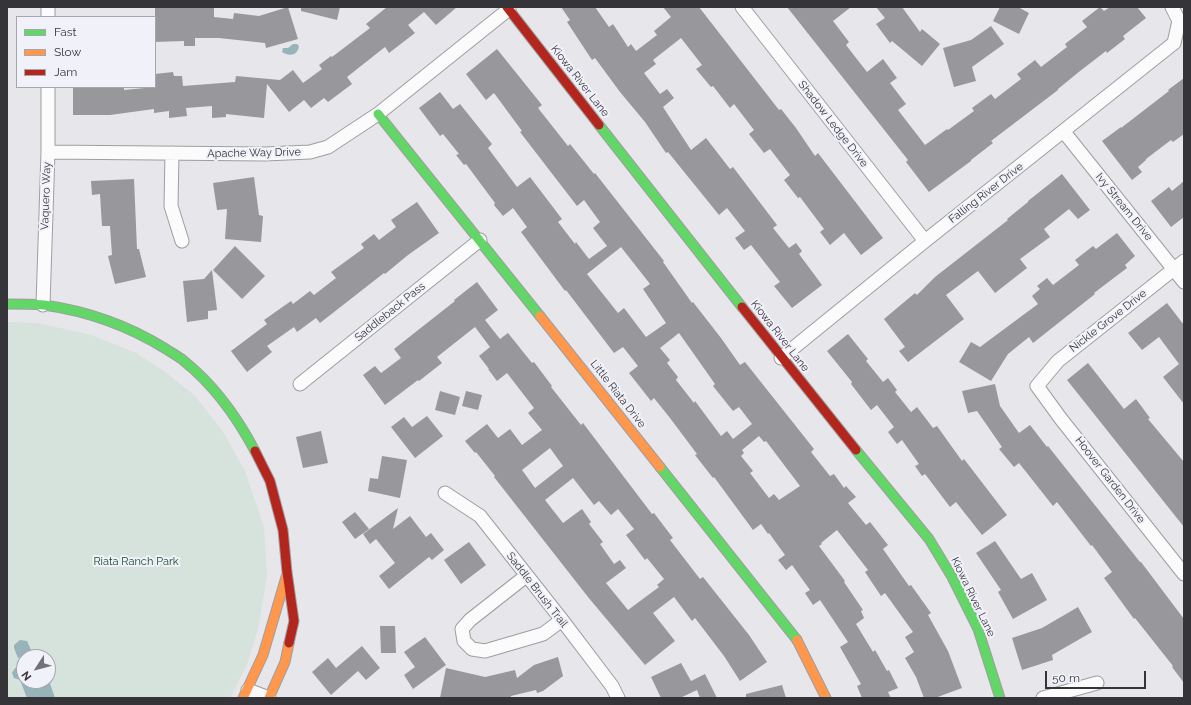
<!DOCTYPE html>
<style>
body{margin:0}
#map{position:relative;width:1191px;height:705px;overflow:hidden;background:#e6e6eb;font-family:Raleway,sans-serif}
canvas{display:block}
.frame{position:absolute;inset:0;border:8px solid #353539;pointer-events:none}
.legend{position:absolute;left:16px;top:16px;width:140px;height:72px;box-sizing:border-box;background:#f1f1fa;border:1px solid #a6a6ad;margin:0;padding:5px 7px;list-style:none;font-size:12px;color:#353539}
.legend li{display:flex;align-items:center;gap:8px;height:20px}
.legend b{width:20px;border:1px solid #a6a6ad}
.north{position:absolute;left:16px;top:649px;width:40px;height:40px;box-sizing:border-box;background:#f1f1fa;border:1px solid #a6a6ad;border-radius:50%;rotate:234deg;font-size:11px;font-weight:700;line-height:16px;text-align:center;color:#353539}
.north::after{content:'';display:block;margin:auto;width:14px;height:18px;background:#737377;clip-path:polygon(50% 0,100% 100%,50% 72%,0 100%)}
.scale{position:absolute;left:1045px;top:671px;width:101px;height:18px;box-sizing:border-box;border:2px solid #353539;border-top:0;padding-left:5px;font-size:12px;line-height:14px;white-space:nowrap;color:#353539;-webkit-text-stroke:3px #f1f1fa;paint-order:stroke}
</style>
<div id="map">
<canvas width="1191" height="705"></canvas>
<div class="frame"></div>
<ul class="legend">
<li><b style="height:5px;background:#63d668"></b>Fast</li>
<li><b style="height:5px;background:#ff974d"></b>Slow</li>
<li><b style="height:5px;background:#b3261e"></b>Jam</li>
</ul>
<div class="north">N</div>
<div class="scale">50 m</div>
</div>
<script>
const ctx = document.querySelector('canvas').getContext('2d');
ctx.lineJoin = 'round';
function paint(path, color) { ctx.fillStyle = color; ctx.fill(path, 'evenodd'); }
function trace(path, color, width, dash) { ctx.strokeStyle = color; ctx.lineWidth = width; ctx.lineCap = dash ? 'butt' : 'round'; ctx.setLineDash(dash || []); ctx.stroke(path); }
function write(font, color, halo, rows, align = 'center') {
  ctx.font = font + ' Raleway,sans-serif'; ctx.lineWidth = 4; ctx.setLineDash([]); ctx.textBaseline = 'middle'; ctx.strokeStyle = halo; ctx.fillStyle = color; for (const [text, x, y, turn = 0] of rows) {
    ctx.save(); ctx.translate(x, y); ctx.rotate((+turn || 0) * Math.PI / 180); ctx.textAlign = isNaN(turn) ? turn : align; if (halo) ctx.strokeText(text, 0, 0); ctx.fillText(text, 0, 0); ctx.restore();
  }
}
const green = new Path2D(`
 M7 322 38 323 91 335 136 353 164 371 194 395 222 430 245 471 264 527 267 576 258 629 247 664 230 698H7ZM24 657H48V681H24Z`);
const water = new Path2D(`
 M293 44H297L299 46C298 55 290 57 282 52L283 48H288Z
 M20 640 27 641 32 652 18 658 14 648V645Z
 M24 665V681H48V678L55 698H27L20 680 14 678 12 673 15 668Z`);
const building = new Path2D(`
 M155 7H214V17L233 19 234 13 259 16 288 7 298 39 266 48 265 43 219 38H195V46H184V41L155 42Z
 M301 7H340L337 20 301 11Z
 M387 7H457L436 25 424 12 408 25 415 33 389 53 385 47 347 77 352 84 328 102 324 98 311 108 304 100 289 112 267 84 264 118 226 114V117L212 118V106L186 108 187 116 169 118V111L154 113V109L110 115H73V87H124V90L155 87V74L173 72 174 76H182L183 86 235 82 236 76 280 80 293 70 303 83 322 69 319 65 331 56 332 57 370 28 366 24Z
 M561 7H595L609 27 613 24 628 47 631 44 636 51 657 35 654 31 671 17 663 7H699L779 110 781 109 796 128 815 156 818 153 883 238 861 255 844 233 830 245 820 232 824 229 800 197 798 198 784 180 790 175 770 149 764 153 749 134 754 130 734 104 730 108 713 86 711 87 696 69 702 65 681 38 653 60 656 64 644 73 660 94 667 89 674 98 663 107 691 150 706 138 730 169 733 167 777 225 773 228 789 248 796 243 802 251 799 254 822 285 792 308 774 286 780 282 751 245 744 250 735 238 745 231 727 208 719 215 668 152 666 153 645 122 620 92 595 58 592 60 567 22 570 20Z
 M787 7H851L833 21 849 42 846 45 867 72 883 59 897 78 890 83 906 104 898 110 925 145 947 129 948 130 974 111 972 108 991 94 995 99 1021 79 1017 74 1035 60 1041 67 1067 47 1065 44 1087 27 1082 21 1100 7 1104 11 1110 7H1137L1146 18 1123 36 1125 39 1107 53 1106 51 1080 71 1058 89V90L991 141 993 143 971 160V161L929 192 906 162 908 160Z
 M876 7H902L920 32 922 29 940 44 922 66 892 41 890 43 876 24 885 18Z
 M1000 7H1018L1029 13 1019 34 993 21Z
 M991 26 1004 44 972 67 976 81 954 87 943 48 971 40Z
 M497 49 542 105 538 108 568 146 570 144 594 174 595 173 664 261 663 262 692 303 693 302 721 338 740 365 745 362 814 449 811 452 830 476 834 474 844 488 846 486 856 497 848 503 866 525 870 522 888 545 883 549 909 586 911 585 931 613 928 615 948 651 962 688 935 698H924L916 677 905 658 914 652 905 637 913 632 885 593 881 596 865 572 868 570 837 530 821 543 822 544 819 546 845 581 844 582 863 610 861 611 864 618 856 624 873 652 875 650 887 671 889 670 898 688 888 692 891 698H862L857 686 861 684 840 647 848 642 820 600 813 605 805 593 810 590 792 565 786 570 778 560 785 555 769 533 768 534 761 524 753 530 714 477 713 478 695 455 697 454 670 418 654 398 651 401 629 373 638 366 623 347 614 353 566 290 565 291 521 232 527 227 513 208 503 216 494 205 495 203 466 164 464 165 456 155 459 154 443 134 440 136 419 108 440 92 453 109 460 104 492 144 488 148 517 187 530 177 562 219 558 222 575 244 576 242 589 259 607 246 593 228 600 222 584 200 577 206 520 132 522 131 494 93 486 100 466 74ZM621 247 650 284 643 289 666 323 646 337 624 308 618 313 587 274ZM679 333 715 384 713 386 733 411 739 407 752 424 733 439 727 431 721 436 695 401 694 403 676 380 678 377 667 363 670 360 660 348ZM759 436 764 442 766 441 800 486 779 500 774 494 769 498 750 473 753 471 741 456 744 453 742 450Z
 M1184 78V134L1173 142 1171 140 1146 159V160L1138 167 1142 172 1132 180 1102 141 1121 127V128L1169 91 1168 90Z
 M1062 174 1090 210 1078 219 1069 209 1044 229 1050 237 1020 259 1027 268 995 293 978 271 946 295 964 319 908 362 899 351 905 347 884 319 915 293 917 295 935 277 1008 220 1007 219 1028 202V201Z
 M254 177 259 215 263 216 261 242 225 239 227 209 217 210 213 183Z
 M134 179 137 249H139L146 277 115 284 108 256 112 255 110 226H102L100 194 92 195 91 181Z
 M1184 181V217L1171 227 1151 201 1169 187 1172 191Z
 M417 202 439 233 408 255 385 274 384 273 320 323 316 318 297 332 294 327 267 346 272 352 247 372 231 351 267 324 264 320 291 301 293 304 310 291 314 295 336 278 331 272 364 248 361 244 374 234 379 240 396 227 391 220Z
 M1117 233 1135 256 1125 265 1127 268 1094 293 1095 294 1033 343 1029 337 1008 354 991 381 959 362 971 342 980 347 1038 304 1032 296 1040 289 1037 286 1047 278 1053 285 1079 265 1075 260 1093 246 1096 249Z
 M235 246 265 276 242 299 213 270Z
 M212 270 217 310 208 311V319L187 322 183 281 204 279Z
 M477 282 498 310 485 320 500 339 508 333 532 363 534 362 552 386 551 387 581 425 583 423 652 514 654 513 673 538 670 540 700 579 703 577 749 635 767 662 740 681 724 656 695 618 692 621 674 597 653 613 675 641 645 665 588 597 494 477 495 476 476 452 475 453 465 441 487 424 498 438 510 429 522 445 542 430 528 413 534 408 507 373 497 381 488 369H489L479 356 490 347 475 327 437 357 442 363 419 381 418 380 385 405 363 375 375 366 381 373 401 358 394 349 455 301 454 300ZM550 448 563 466 535 488 522 470ZM573 478 594 505 599 501 611 515 618 509 634 529 626 535 645 560 647 558 664 579 657 585 659 587 628 610 606 583 626 568 620 560 614 564 600 544 603 542 589 524 591 522 582 509 563 523 545 500Z
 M1167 303 1184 325V404L1163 377 1179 364 1159 337 1142 350 1128 333Z
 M848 334 868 359 866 361 883 382 888 378 897 390 895 392 911 412 917 407 933 428 937 426 962 461 964 459 1007 515 982 535 956 502 950 507 925 474 922 476 915 466 919 464 902 440 897 444 888 432 894 427 877 405 871 410 851 384 852 382 827 351Z
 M1088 363 1124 409 1136 399 1150 418 1148 419 1184 462V527L1067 380Z
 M995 384 1000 406 1019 433 1030 425 1047 447 1048 446 1140 562H1141L1184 619V683L1172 667 1173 666 1135 618 1134 619 1104 578 1112 572 1092 545 1091 546 1057 502 1053 506 1019 463 1014 467 999 449 1002 447 977 411 968 413 962 391Z
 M440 391 460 397 455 415 435 410Z
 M466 391 482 395 478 410 462 406Z
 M427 416 443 436 415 458 391 427 404 417 412 427Z
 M321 431 328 463 303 468 296 437Z
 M382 456 407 460 400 498 368 491 370 478 378 479Z
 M398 508 393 529 410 516 426 537 431 533 444 550 432 560 429 557 389 589 379 576 395 563 376 539 370 544 363 534Z
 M355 512 369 529 355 539 342 522Z
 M995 541 1021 579 1032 573 1047 600 1013 619 998 592 1001 590 976 553Z
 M469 542 486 565 461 584 444 560Z
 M1078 607 1092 632 1052 655 1053 660 1022 670 1012 638 1042 628Z
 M380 626H395L396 653H381Z
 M425 637 446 665 413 689 404 675 415 667 404 652Z
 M362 646 380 668 366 680 358 671 331 695 312 672 328 658 336 668Z
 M558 657 563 676 543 691 537 693 536 690 511 696V698H440L446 668 485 677 515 670 517 678 534 665Z
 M681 663 691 681 705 674 717 698H700L697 690 680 698H661L651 677Z
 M782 685 786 698H746V694Z`);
const street = new Path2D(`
 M742 7 925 241
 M1172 7 1179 21
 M48 17V7
 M1064 132 1184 282
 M48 152 265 154 310 152 328 147 378 114 509 9
 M172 153 171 206 182 241
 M1184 261 1058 361 1037 386 1061 419 1184 574
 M43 305 48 152V87
 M781 358 925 241 1174 43 1179 21
 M300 384 480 240
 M445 493 480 516 562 620 612 686 618 698
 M526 576 470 620 462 629 464 641 472 649 485 651 543 634 562 620
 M248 690 269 698
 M1043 698 1097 683`);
const fast = new Path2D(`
 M378 114 540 316
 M599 125 742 307
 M7 304C19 304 32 304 44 305 87 311 129 326 166 349 172 353 178 356 184 361 214 385 237 417 255 451
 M856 450 929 539 952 577 978 629 1000 698
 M660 467 797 640`);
const slow = new Path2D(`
 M540 316 660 467
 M797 640 826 698
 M243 698 263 655 286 577
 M269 698 285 662 289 643`);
const jam = new Path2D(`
 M507 7 599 125
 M742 307 856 450
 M255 451 270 481 283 530 287 572 294 621 289 643`);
const streetNames = [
 ["Kiowa River Lane",580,81,52],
 ["Shadow Ledge Drive",833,124,52],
 ["Apache Way Drive",254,153,-1],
 ["Falling River Drive",986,193,-38],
 ["Vaquero Way",46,196,-88],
 ["Ivy Stream Drive",1124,207,51],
 ["Saddleback Pass",390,312,-39],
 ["Nickle Grove Drive",1108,321,-38],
 ["Kiowa River Lane",780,336,52],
 ["Little Riata Drive",618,394,52],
 ["Hoover Garden Drive",1110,480,52],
 ["Saddle Brush Trail",537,590,52],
 ["Kiowa River Lane",973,597,64]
];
const parkNames = [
 ["Riata Ranch Park",136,562]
];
paint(green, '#d6e2dc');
paint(water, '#98b4bb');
paint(building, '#98989c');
trace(street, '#9e9ea2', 15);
trace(fast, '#9e9ea2', 11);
trace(slow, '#9e9ea2', 11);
trace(jam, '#9e9ea2', 11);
trace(street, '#fbfbfc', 13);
trace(fast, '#63d668', 9);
trace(slow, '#ff974d', 9);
trace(jam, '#b3261e', 9);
write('11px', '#353539', '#f1f1fa', streetNames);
write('11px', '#12492c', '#f1f1fa', parkNames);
</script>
